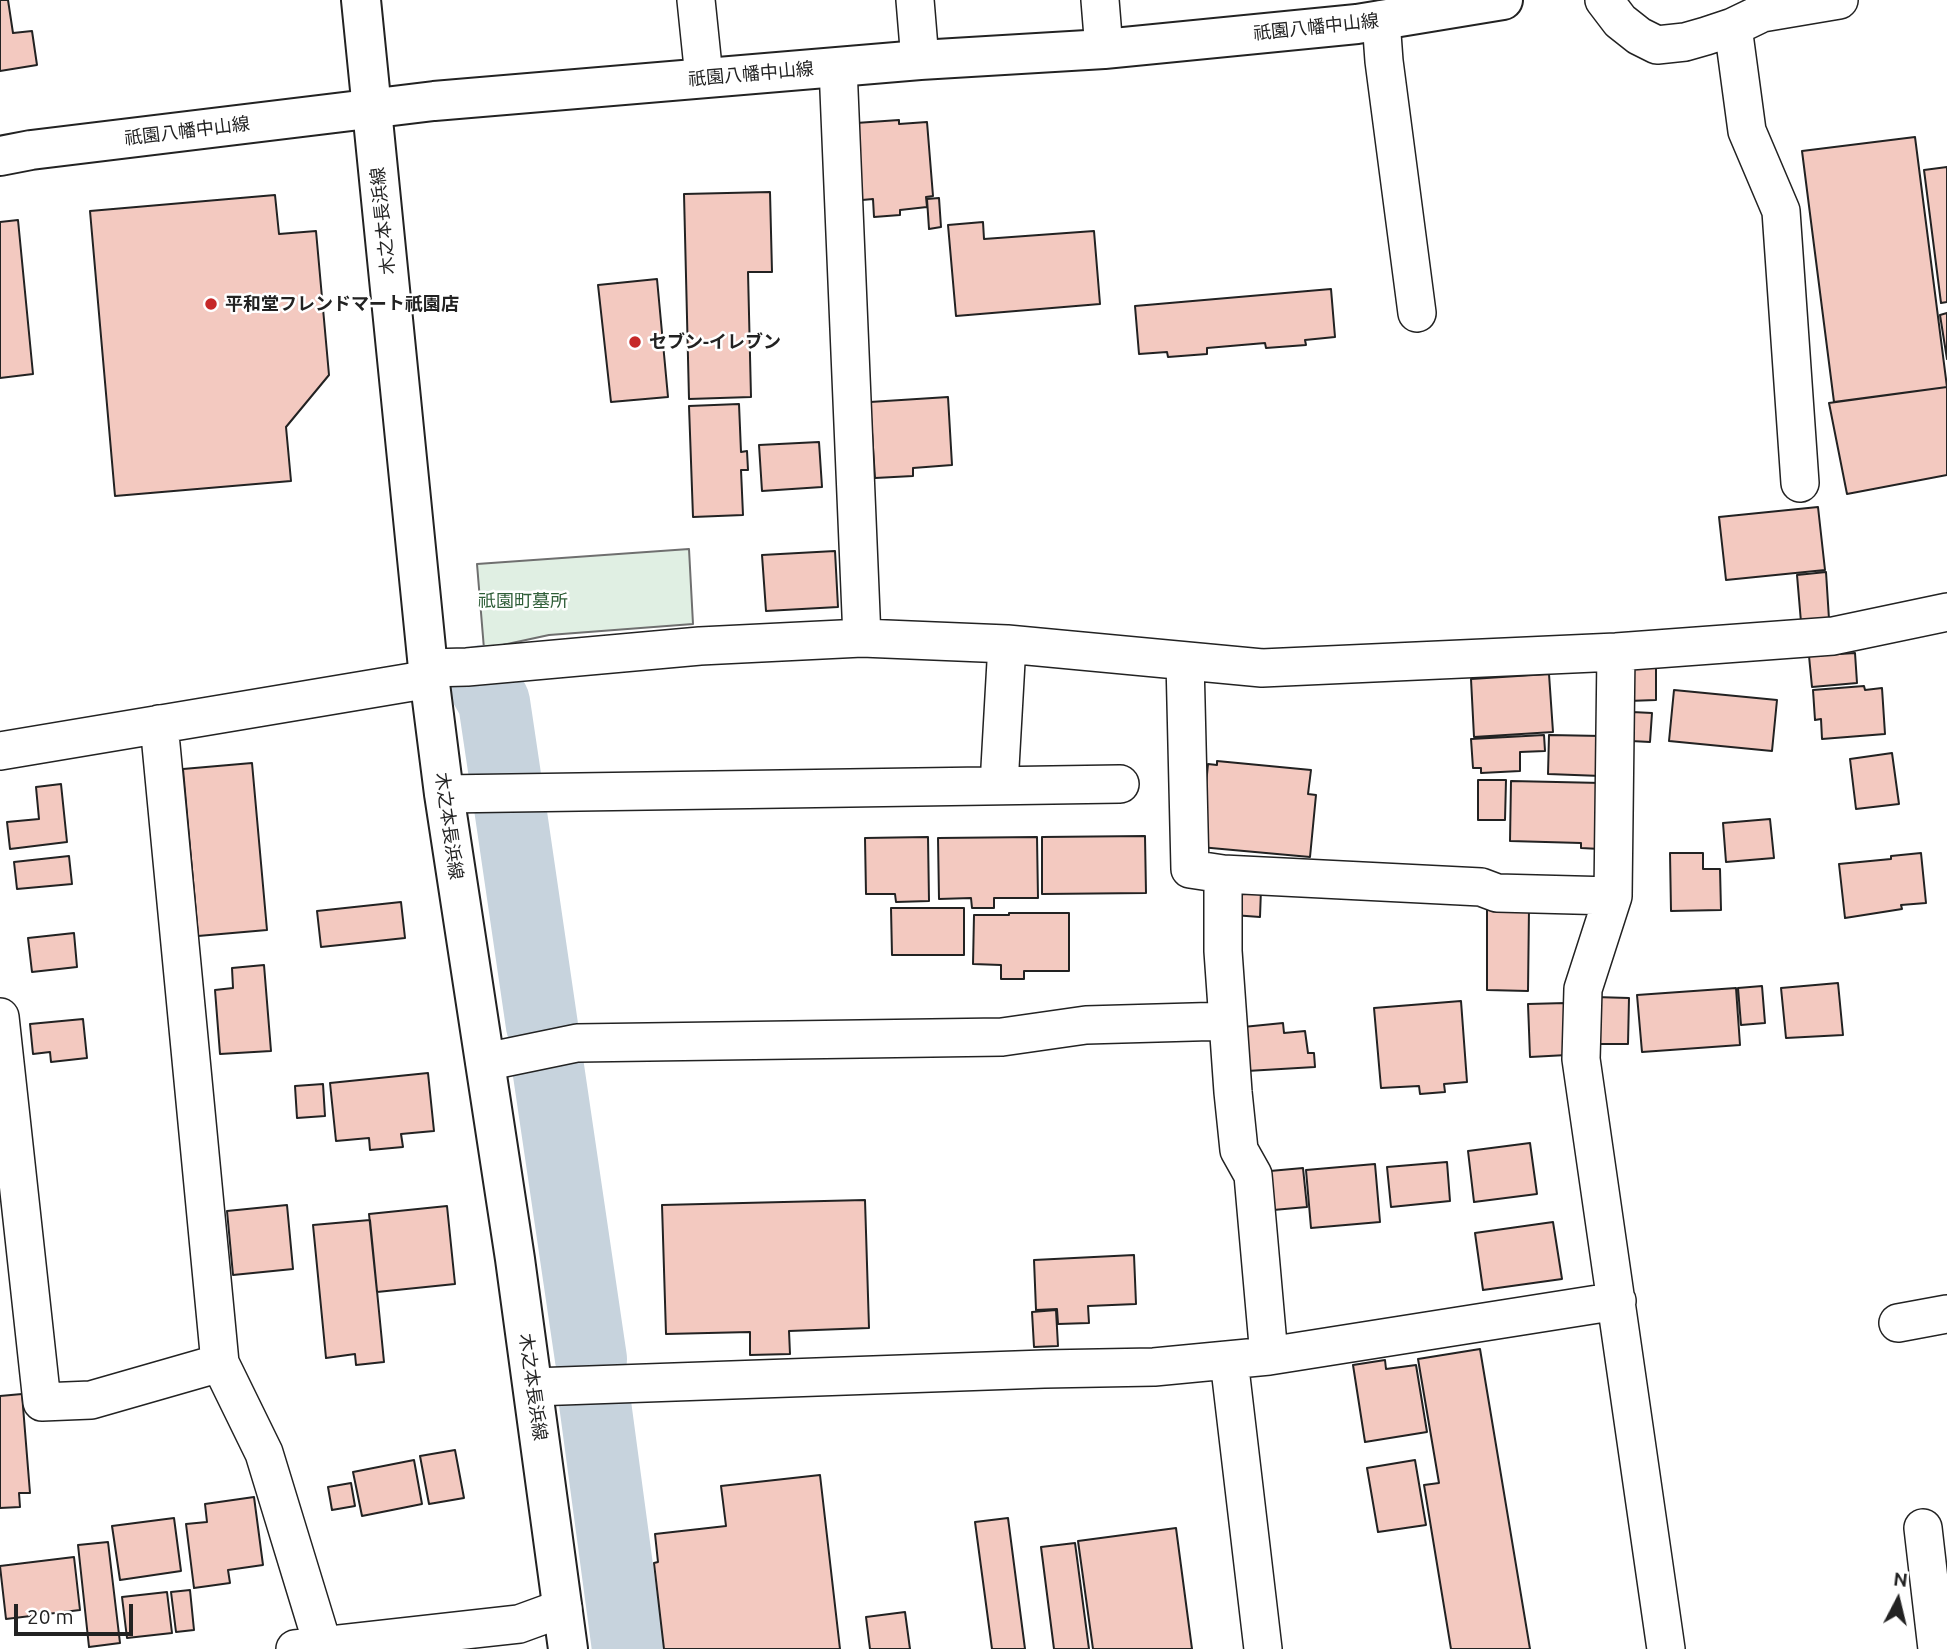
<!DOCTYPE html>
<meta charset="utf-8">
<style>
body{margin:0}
#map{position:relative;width:1947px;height:1649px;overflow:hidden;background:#fff;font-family:Ubuntu,sans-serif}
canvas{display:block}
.north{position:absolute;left:1863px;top:1565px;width:70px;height:70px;-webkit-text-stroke:5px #fff;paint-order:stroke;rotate:7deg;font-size:19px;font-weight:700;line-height:28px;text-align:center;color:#222}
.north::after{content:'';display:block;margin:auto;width:24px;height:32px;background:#222;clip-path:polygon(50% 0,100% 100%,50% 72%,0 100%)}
.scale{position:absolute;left:14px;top:1604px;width:119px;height:32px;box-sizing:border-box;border:4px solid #222;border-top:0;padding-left:9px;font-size:21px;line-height:24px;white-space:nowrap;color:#222;-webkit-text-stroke:5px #fff;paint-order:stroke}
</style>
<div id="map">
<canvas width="1947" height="1649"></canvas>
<div class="north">N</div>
<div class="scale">20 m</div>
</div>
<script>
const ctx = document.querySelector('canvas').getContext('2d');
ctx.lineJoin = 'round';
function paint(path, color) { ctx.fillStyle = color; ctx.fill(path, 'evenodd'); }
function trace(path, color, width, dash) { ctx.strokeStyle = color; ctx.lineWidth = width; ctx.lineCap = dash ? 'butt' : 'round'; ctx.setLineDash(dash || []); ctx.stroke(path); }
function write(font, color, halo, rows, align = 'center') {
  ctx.font = font + ' Ubuntu,"Noto Sans JP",sans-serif'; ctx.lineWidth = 5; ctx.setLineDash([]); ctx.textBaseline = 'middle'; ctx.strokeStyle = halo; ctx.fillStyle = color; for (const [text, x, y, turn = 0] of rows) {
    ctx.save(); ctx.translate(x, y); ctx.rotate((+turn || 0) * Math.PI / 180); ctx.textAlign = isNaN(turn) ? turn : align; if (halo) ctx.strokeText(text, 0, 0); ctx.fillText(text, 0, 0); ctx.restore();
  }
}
const green = new Path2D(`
 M689 549 693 624 549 635 484 649 477 564Z`);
const river = new Path2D(`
 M482 681 494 702 505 776
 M510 807 542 1026
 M548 1067 591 1359
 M595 1403 628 1649`);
const building = new Path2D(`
 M0 0H8L13 33 32 31 37 65 0 71Z
 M899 120V124L927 122 933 196 926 197 927 207 900 210V215L874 217 873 199 862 200 856 123Z
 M1915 137 1947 387 1834 402 1802 151Z
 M1947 167V302L1941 303 1924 170Z
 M770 192 772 272H748L751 397 689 399 684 194Z
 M275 195 279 234 316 231 329 375 286 427 291 481 115 496 90 211Z
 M939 198 941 227 929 229 927 199Z
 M18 220 33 374 0 378V222Z
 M983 222 984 239 1094 231 1100 304 956 316 948 225Z
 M657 279 668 397 611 402 598 285Z
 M1331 289 1335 337 1305 340 1306 345 1266 348 1265 343 1207 348V354L1168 357 1167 352 1139 354 1135 306Z
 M1947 313V359L1940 315Z
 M1947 387V475L1847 494 1829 403Z
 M948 397 952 465 913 468V476L875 478 870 402Z
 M739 404 741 452 747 451 748 470H741L743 515 693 517 689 406Z
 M819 442 822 487 762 491 759 445Z
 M1818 507 1825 570 1726 580 1719 517Z
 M835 551 838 607 766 611 762 555Z
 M1826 572 1829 619 1801 622 1797 575Z
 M1855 653 1857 683 1812 687 1809 656Z
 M1628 665H1656V700L1628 701Z
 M1549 674 1553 732 1474 737 1471 679Z
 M1864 686 1865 690 1882 688 1885 734 1822 739 1821 719 1815 720 1813 690Z
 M1674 690 1777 700 1772 751 1669 741Z
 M1632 712 1652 713 1650 742 1631 741Z
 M1544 735 1545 751 1520 752V771L1481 773V768H1473L1471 739Z
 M1549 735 1602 736 1601 776 1548 774Z
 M1892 753 1899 804 1856 809 1850 759Z
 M1217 761 1311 770 1308 794 1316 795 1310 857 1200 847 1208 764 1217 765Z
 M252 763 267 930 198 936 183 769Z
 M1478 780H1506L1505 820H1478Z
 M1511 781 1602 783 1600 849 1581 848V843L1510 841Z
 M61 784 67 842 10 849 7 822 39 819 36 787Z
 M1770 819 1774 858 1726 862 1723 823Z
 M1145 836 1146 893 1042 894V837Z
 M928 837 929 901 896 902 895 894H866L865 838Z
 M1037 837 1038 898H994V908H972L971 898 939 899 938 838Z
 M1670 853H1703V869H1720L1721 910 1671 911Z
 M1921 853 1926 903 1901 905 1902 909 1845 918 1839 864 1891 859V856Z
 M69 856 72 884 17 889 14 862Z
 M1235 887 1261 889 1260 917 1233 915Z
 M401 902 405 938 321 947 317 911Z
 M1487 907 1529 908 1528 991 1487 990Z
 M891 908H964V955H892Z
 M1009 913H1069V971H1024V979H1001V965L973 964 974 915H1009Z
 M74 933 77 967 32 972 28 938Z
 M264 965 271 1051 220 1054 215 990 233 988 232 968Z
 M1838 983 1843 1035 1786 1038 1781 988Z
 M1762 986 1765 1023 1741 1025 1738 988Z
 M1736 988 1740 1045 1642 1052 1637 995Z
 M1595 997 1629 998 1628 1044H1595Z
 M1461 1001 1467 1082 1444 1084 1445 1092 1420 1094 1419 1086 1381 1088 1374 1008Z
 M1566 1003 1567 1055 1530 1057 1528 1004Z
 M83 1019 87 1058 51 1062 50 1052 33 1054 30 1024Z
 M1283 1023 1284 1033 1305 1031 1308 1053H1314L1315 1067 1247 1071 1243 1027Z
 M428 1073 434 1131 401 1134 403 1147 370 1150 369 1138 336 1141 330 1083Z
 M323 1084 325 1116 297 1118 295 1086Z
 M1530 1143 1537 1194 1474 1202 1468 1151Z
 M1447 1162 1450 1201 1391 1207 1387 1167Z
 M1375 1164 1380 1222 1311 1228 1306 1170Z
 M1303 1168 1307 1207 1262 1211 1259 1172Z
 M865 1200 869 1328 789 1331 790 1354 750 1355V1332L666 1334 662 1205Z
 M287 1205 293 1269 233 1275 227 1211Z
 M447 1206 455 1284 377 1292 369 1214Z
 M370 1220 384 1362 356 1365 355 1354 326 1358 313 1225Z
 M1553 1222 1562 1279 1483 1290 1475 1233Z
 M1134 1255 1136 1304 1088 1306 1089 1323 1058 1324 1057 1309 1036 1310 1034 1260Z
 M1056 1310 1058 1346 1034 1347 1032 1312Z
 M1480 1349 1530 1649H1451L1424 1485 1439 1483 1418 1359Z
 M1385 1360 1386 1369 1416 1365 1427 1432 1365 1442 1353 1365Z
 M22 1394 30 1493H19L20 1507 0 1508V1396Z
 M455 1450 464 1498 429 1504 420 1456Z
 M414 1460 422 1504 362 1516 353 1472Z
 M1415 1460 1426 1525 1378 1532 1367 1468Z
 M820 1475 840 1649H664L654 1563 658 1562 655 1534 726 1526 721 1486Z
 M351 1483 355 1506 332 1510 328 1487Z
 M254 1497 263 1565 228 1570 230 1583 194 1588 186 1524 207 1522 205 1504Z
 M174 1518 181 1571 120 1580 112 1526Z
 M1008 1518 1025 1649H992L975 1522Z
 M1176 1528 1192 1649H1093L1078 1541Z
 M108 1542 120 1643 89 1647 78 1545Z
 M1075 1543 1089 1649H1054L1041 1547Z
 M74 1557 80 1610 6 1619 0 1566Z
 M190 1590 194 1630 176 1632 171 1592Z
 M167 1592 172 1633 127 1638 122 1597Z
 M905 1612 910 1649H870L866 1617Z`);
const street = new Path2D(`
 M696 0 704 77
 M915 0 920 60
 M1100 0 1104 49
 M1604 0 1620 21 1639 36 1657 45 1685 42 1706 36 1733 27 1762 13 1839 0
 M1381 20 1384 61 1417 313
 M1733 27 1747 131 1781 211 1800 483
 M838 67 862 638
 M1616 652 1613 896 1583 989 1581 1059 1666 1649
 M1185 661 1190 869 1223 874 1481 887 1497 893 1613 896
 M428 668 467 667 700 646 862 638 1007 644 1262 668 1616 652 1833 636 1947 612
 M0 751 430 679
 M999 785 1007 644
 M444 794 1120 784
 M1223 874V951L1233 1092 1239 1150 1253 1175 1269 1356
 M0 1017 42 1402 91 1400 220 1363 159 724
 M485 1062 577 1043 1002 1037 1086 1025 1228 1021
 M1898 1323 1947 1314
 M1229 1360 1263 1649
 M220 1363 264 1453 323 1646
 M533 1387 1044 1369 1154 1367 1269 1356 1617 1301
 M1923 1528 1937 1649
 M295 1649 519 1624 563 1608`);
const secondary = new Path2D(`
 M0 156 31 150 434 101 920 60 1104 49 1357 24 1503 0`);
const primary = new Path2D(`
 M361 0 428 668 444 794 515 1259 568 1649`);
const markers = [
 [211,304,7,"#c62828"],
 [635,342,7,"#c62828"]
];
const streetNames = [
 ["祇園八幡中山線",1316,27,-6],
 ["祇園八幡中山線",751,74,-5],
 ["祇園八幡中山線",187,131,-7],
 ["木之本長浜線",383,221,-96],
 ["木之本長浜線",449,826,82],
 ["木之本長浜線",533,1387,82]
];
const poiNames = [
 ["平和堂フレンドマート祇園店",225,304],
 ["セブン-イレブン",649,342]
];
const parkNames = [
 ["祇園町墓所",523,601]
];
paint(green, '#e0efe3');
trace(green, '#6f6f6f', 2);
trace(river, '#c7d3dd', 72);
paint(building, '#f3c9c0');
trace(building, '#222', 2);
trace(street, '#222', 40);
trace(secondary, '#222', 42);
trace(primary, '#222', 42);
trace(street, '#fff', 37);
trace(secondary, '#fff', 38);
trace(primary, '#fff', 38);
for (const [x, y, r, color] of markers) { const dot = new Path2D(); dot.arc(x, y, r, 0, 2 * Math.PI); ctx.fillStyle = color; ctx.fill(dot); trace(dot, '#fff', 2.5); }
write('18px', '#222', '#fff', streetNames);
write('bold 18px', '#222', '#fff', poiNames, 'left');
write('18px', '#2f5e38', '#fff', parkNames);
</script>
